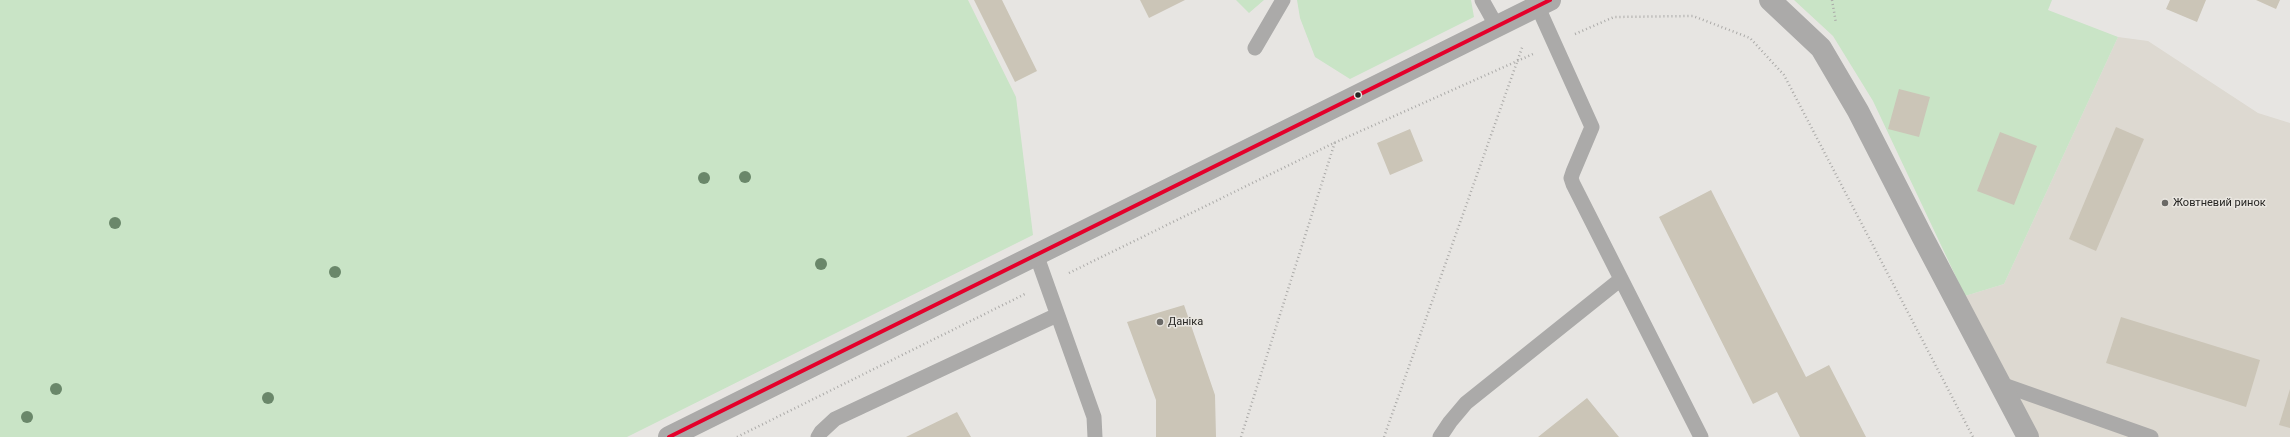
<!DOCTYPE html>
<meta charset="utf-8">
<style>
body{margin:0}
canvas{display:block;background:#e7e5e2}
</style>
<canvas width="2290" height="437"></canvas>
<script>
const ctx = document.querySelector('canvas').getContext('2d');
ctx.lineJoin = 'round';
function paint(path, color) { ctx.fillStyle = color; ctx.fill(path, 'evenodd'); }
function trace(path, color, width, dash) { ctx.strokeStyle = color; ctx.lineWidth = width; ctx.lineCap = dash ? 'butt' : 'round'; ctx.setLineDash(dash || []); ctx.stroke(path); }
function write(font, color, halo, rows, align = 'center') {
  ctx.font = font + ' Roboto,sans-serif'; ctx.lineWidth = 3; ctx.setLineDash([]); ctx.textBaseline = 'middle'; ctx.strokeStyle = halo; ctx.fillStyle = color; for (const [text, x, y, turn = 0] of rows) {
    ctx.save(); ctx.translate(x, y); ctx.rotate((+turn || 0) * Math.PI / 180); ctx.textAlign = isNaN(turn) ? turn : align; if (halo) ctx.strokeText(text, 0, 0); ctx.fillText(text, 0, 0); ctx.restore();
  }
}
const built = new Path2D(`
 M2118 37 2148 41 2258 113 2290 123V437H2037L1965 296 2004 284Z`);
const green = new Path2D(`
 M0 0H968L1016 97 1033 235 627 437H0Z
 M1236 0H1264L1249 13Z
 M1297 0H1471L1474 17 1350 79 1315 57 1300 18Z
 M1794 0H2052L2048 10 2118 37 2004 284 1965 296 1873 101 1833 36Z`);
const building = new Path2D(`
 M974 0H1002L1037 71 1015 82Z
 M1140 0H1185L1149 18Z
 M2170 0H2206L2197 22 2166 9Z
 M2256 0H2280L2276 9Z
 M1899 89 1930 97 1919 137 1888 129Z
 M2116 127 2144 139 2096 251 2069 239Z
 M1410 129 1423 161 1390 175 1377 143Z
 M2000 132 2037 146 2014 205 1977 191Z
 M1711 190 1806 377 1829 365 1866 437H1800L1777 392 1753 404 1659 217Z
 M1184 305 1215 395 1216 437H1156V400L1127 322Z
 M2121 317 2260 360 2246 407 2106 363Z
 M2290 389V428L2279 425Z
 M1587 398 1619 437H1538Z
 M957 412 971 437H906L914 433Z`);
const path = new Path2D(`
 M1832 0 1836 23
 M1575 34 1614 17 1693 16 1750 38 1784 75 1973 437
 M1069 273 1334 143 1533 54
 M737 437 1025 294
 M1241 437 1335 142
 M1384 437 1523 45`);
const service = new Path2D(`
 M1482 0 1496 25
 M1537 5 1592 127 1573 172 1571 178 1573 184 1701 437
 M1255 48 1283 0
 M1036 254 1094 417 1095 437
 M2001 384 2151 437
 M818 437 821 432 835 419 1057 315
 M1440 437 1450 422 1466 403 1621 279`);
const minor = new Path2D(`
 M1770 0 1821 48 1858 111 1922 236 2028 437
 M669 437 1550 0`);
const bus1 = new Path2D(`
 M669 437 1550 0`);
const trees = [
 [745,177],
 [704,178],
 [115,223],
 [821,264],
 [335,272],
 [56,389],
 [268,398],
 [27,417]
];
const markers = [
 [1358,95,3.5,"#272623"],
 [2165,203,4,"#6a6966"],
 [1160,322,4,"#6a6966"]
];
const poiNames = [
 ["Жовтневий ринок",2173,203],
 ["Даніка",1168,322]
];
paint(built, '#ddd9d1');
paint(green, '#c9e4c6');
paint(building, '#cbc5b7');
trace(path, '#abaaa8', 2.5, [1, 3]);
trace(service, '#abaaa9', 15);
trace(minor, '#abaaa9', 22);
trace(bus1, '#e4002b', 4);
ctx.fillStyle = '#6a876a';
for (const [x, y] of trees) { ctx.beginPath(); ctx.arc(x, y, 6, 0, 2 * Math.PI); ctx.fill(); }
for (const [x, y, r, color] of markers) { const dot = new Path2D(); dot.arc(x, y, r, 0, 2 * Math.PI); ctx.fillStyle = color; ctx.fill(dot); trace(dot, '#e9e6e0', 1.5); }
write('11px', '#272623', '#e9e6e0', poiNames, 'left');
</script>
